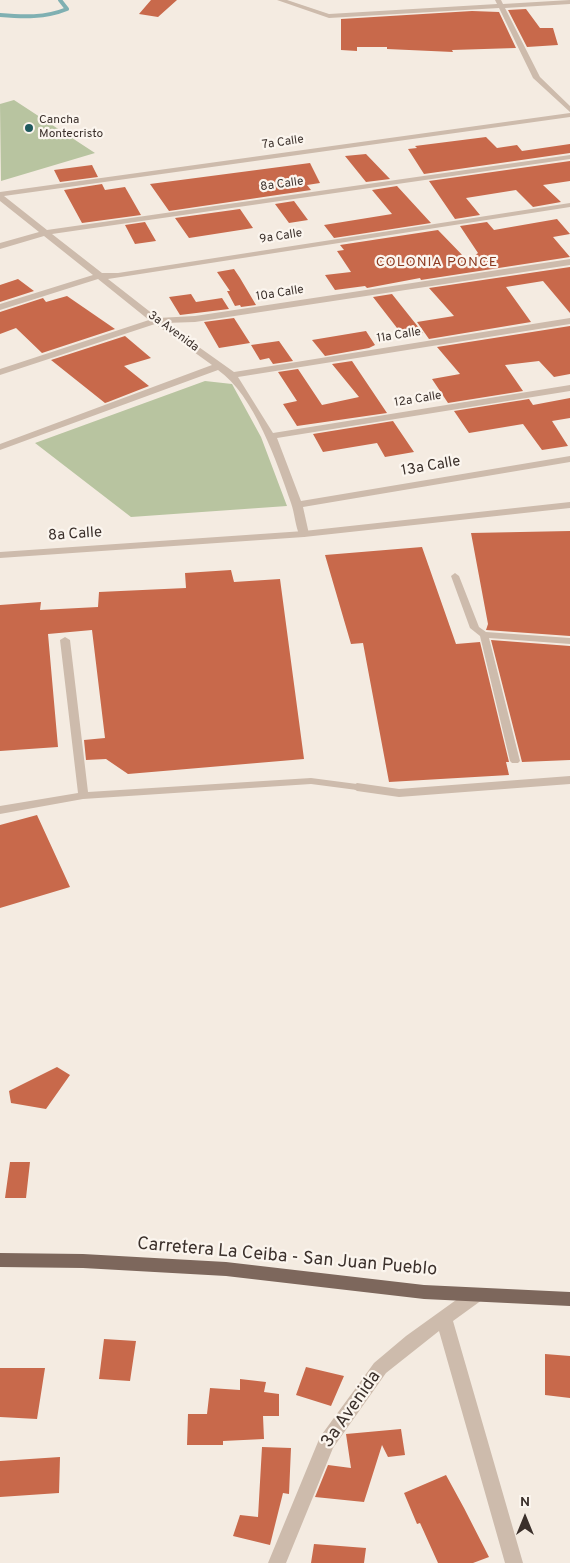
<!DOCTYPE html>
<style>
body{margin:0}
#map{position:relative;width:570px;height:1563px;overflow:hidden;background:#f4ebe1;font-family:Overpass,sans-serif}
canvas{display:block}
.north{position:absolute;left:500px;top:1493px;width:50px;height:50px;-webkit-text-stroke:4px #fbf5ee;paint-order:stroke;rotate:0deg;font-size:14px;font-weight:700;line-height:20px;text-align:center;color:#3b302b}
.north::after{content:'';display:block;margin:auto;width:18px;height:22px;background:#3b302b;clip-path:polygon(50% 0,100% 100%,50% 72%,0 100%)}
</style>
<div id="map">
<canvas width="570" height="1563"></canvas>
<div class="north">N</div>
</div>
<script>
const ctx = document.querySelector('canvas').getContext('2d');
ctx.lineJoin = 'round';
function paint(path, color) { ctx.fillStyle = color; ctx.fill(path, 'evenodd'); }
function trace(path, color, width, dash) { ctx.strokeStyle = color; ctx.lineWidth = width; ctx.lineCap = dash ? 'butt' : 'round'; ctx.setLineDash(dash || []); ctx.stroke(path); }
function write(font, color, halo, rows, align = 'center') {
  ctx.font = font + ' Overpass,sans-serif'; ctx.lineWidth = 4.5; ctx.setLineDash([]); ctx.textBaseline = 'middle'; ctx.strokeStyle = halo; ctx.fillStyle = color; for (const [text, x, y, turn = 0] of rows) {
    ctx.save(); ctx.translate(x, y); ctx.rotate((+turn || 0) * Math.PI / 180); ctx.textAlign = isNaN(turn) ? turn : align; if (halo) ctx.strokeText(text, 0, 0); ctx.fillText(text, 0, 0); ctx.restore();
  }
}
const green = new Path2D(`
 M14 100 95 153 1 181 0 104Z
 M205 381 232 384 261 437 287 506 131 517 35 443Z`);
const stream = new Path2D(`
 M0 15C23 17 45 18 67 9L60 0`);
const building = new Path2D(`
 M151 0H177L158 17 139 14Z
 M526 9 540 28H553L558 45 527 47 508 10Z
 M472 11 499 12 516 48 452 50 453 52 387 49V47H357V51L341 50V19Z
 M486 137 497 148 517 145 522 151 570 144V153L424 174 408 149 417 148 415 146Z
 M366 154 390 179 366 182 345 156Z
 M570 161V181L543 185 561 202 533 207 516 190 466 198 480 215 455 219 429 181Z
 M310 163 320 183 307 185 311 190 169 211 150 184Z
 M92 165 98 177 60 182 54 170Z
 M102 184 105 190 125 187 141 215 82 223 64 190Z
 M397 186 431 223 334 238 324 225 392 214 372 190Z
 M294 201 308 220 289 223 275 204Z
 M240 209 253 228 189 238 175 218Z
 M557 219 570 234 553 237 570 257 421 280 420 278 367 288 365 286 335 290 325 275 351 272 337 251 344 250 340 245 438 230 468 261 478 253 460 226 487 222 494 230Z
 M145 222 156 241 135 244 125 225Z
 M570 267V313L543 281 506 287 531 322 429 339 417 322 454 316 429 288Z
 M234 269 240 278 256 305 241 307 240 305 235 306 227 291H230L217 272Z
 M18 279 34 291 0 302V285Z
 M191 294 196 302 222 298 229 309 180 315 169 297Z
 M392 294 423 333 404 337 373 297Z
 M67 296 115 329 42 353 16 328 0 334V312L43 298 46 302Z
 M234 318 250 343 219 348 204 322Z
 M570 326V374L554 377 539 361 505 365 523 391 448 403 432 379 460 374 437 347Z
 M366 331 375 345 369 348 325 356 312 340Z
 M125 336 151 358 124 366 149 386 108 402 105 403 51 360Z
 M279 341 293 361 273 364 269 358 260 360 251 345Z
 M352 361 387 413 297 426 283 404 297 401 278 372 298 369 322 405 359 397 332 364Z
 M570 398V418L552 421 568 446 542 450 523 424 469 433 454 411 529 399 533 405Z
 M393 421 414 452 385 457 377 443 323 452 313 434Z
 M570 531V636L486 630 488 624 471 533Z
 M422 547 456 644 480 642 509 762H506L509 775 389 782 363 643 351 644 325 555Z
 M231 570 234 582 280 579 304 759 128 774 106 759 86 760 84 740 105 738 92 630 48 634 58 747 0 751V605L41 602 40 610 98 607 99 592 186 588 185 573Z
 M491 640 570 646V760L522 762Z
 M37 815 70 887 0 908V825Z
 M57 1067 70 1075 46 1109 11 1103 9 1091Z
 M10 1162H30L26 1198H5Z
 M104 1339 136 1341 130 1381 99 1379Z
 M545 1354 570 1356V1398L545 1395Z
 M306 1367 344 1376 331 1406 296 1395Z
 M0 1368H45L37 1419 0 1417Z
 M240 1379 266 1382 264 1392 279 1394V1416H263L264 1439 223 1441V1445H187L188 1414H207L210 1388 240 1390Z
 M401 1429 405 1455 388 1457 382 1445 364 1502 315 1497 328 1465 351 1468 346 1434Z
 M262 1447 291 1448 289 1494 283 1493 270 1545 233 1536 240 1515 258 1517Z
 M60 1457 59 1493 0 1497V1461Z
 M446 1475 464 1508 489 1557 473 1563H438L420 1523 417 1524 404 1493Z
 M314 1544 366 1548 364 1563H311Z`);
const service = new Path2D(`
 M455 573 459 576 479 627 486 632 570 638V644L489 638 520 761 518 763H512L510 761 480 636 470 628 451 576Z
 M65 637 70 640 88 792 311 778 357 784 362 787 357 790 311 784 83 799 0 814V806L78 793 60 640Z`);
const minor = new Path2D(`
 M277 0H287L329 14 497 4 495 0H501L503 4 570 0V4L505 8 540 77 570 106V112L533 78 499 8 329 18Z
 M570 113V117L4 196 47 230 570 155V159L52 234 102 273H118L570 203V207L108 279 158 318 195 316 570 259V265L195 322 165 323 234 372 570 318V324L238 377 273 433 570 385V391L277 438 301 501 570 456V462L303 507 309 534 304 537 300 536C295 526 295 514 291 503 277 462 254 395 218 370L0 450V444L212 365 155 324 0 375V369L149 320 98 279 0 310V304L93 275 44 236 0 249V243L39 232 0 201V192Z
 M570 776V784L399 797 357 791 351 787 357 783 399 789Z
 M476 1288 482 1290 484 1295 482 1300 453 1321 523 1563H505L439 1331 386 1373 333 1448 286 1563H268L320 1437 374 1363 406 1336 470 1290Z`);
const tertiary = new Path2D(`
 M570 502V508L304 537 0 558V552L304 531Z`);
const primary = new Path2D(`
 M0 1253 83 1254 226 1262 424 1285 570 1292V1306L424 1299 226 1276 83 1268 0 1267Z`);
const markers = [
 [29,128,5,"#1f5a5e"]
];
const farPoinames = [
 ["Cancha",39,121],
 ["Montecristo",39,135]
];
const farStreetnames = [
 ["7a Calle",283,143,-8],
 ["8a Calle",282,185,-8],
 ["9a Calle",281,237,-9],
 ["10a Calle",280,294,-9],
 ["3a Avenida",173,332,36],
 ["11a Calle",399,336,-9],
 ["12a Calle",418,400,-9]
];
const farNeighbourhoodnames = [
 ["COLONIA PONCE",437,263]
];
const streetNames = [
 ["13a Calle",431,467,-10],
 ["8a Calle",75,535,-4]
];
const nearStreetnames = [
 ["Carretera La Ceiba - San Juan Pueblo",287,1258,5],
 ["3a Avenida",352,1410,-55]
];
paint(green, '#b8c4a0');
trace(stream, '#7fb0b2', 4);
paint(building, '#c8694b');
paint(service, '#cdbbac');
paint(minor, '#cdbbac');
paint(tertiary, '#cdbbac');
paint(primary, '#7d675c');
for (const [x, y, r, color] of markers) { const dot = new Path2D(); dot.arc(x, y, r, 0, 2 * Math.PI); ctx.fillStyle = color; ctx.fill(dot); trace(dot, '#fbf5ee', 2); }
write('12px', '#3b302b', '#fbf5ee', farPoinames, 'left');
write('12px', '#3b302b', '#fbf5ee', farStreetnames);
ctx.letterSpacing = '1px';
write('14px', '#8c3b22', '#fbf5ee', farNeighbourhoodnames);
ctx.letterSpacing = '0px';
write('15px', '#3b302b', '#fbf5ee', streetNames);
write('18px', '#3b302b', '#fbf5ee', nearStreetnames);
</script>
